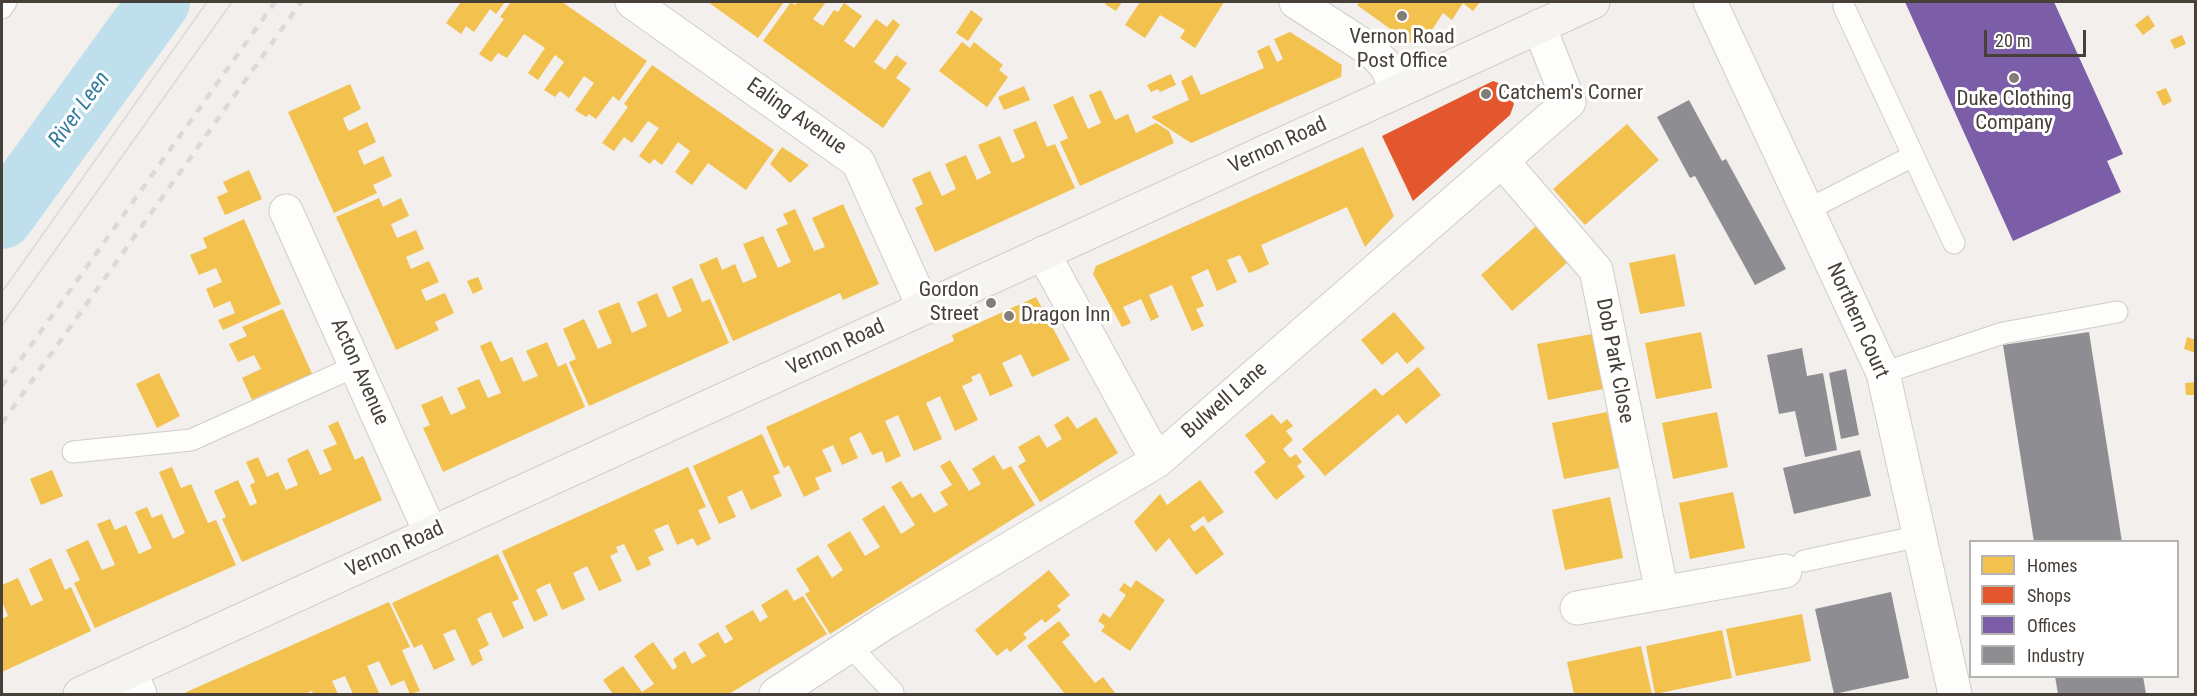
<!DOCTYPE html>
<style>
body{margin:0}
#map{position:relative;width:2197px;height:696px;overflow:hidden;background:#f2efec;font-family:"Roboto Condensed",sans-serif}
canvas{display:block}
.frame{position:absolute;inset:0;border:3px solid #474038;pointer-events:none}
.legend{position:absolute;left:1969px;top:540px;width:210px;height:138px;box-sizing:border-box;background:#fff;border:2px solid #b5b3af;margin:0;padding:8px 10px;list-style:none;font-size:18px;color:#474038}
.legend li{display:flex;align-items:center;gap:12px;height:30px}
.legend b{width:30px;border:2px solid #b5b3af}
.scale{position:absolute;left:1984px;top:30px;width:102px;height:27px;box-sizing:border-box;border:3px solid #474038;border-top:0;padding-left:8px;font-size:18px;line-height:21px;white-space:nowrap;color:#474038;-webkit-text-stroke:4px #fff;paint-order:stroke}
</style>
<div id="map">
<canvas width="2197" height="696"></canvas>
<div class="frame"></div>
<ul class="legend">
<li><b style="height:16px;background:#f2c14e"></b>Homes</li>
<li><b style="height:16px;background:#e4572e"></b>Shops</li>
<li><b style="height:16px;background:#7b5ea7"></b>Offices</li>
<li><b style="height:16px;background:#8d8d92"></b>Industry</li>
</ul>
<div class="scale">20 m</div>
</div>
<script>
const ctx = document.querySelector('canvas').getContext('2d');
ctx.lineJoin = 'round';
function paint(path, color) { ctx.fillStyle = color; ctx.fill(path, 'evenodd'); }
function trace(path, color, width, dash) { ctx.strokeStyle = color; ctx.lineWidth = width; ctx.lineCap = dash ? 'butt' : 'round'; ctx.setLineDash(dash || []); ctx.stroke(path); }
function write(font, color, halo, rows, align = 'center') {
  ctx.font = font + ' "Roboto Condensed",sans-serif'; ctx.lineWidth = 6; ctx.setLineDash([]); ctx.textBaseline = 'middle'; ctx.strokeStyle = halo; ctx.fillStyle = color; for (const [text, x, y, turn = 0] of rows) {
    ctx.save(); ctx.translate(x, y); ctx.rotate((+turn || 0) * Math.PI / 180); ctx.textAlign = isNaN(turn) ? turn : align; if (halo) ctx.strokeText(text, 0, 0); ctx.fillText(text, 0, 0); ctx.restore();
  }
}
const homes = new Path2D(`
 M461 2H505L496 14 490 9 474 32 466 26 461 34 446 23Z
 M511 2H562L647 61 619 101 613 96 596 119 589 114 586 117 575 110 594 83 584 76 569 98 560 91 555 97 544 90 564 62 555 55 538 80 528 73 545 48 524 34 507 58 498 53 491 62 479 54 504 19 500 17Z
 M708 2H784L758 38Z
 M791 2 795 5 798 2H826L813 19 823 26 834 10 838 12 844 3 862 16 844 41 854 48 876 19 887 27 893 19 900 25 874 62 885 70 896 55 907 63 896 78 911 89 883 128 763 41Z
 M1107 2H1122L1116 11 1105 4Z
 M1140 2H1224L1195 48 1180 38 1185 30 1160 15 1145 38 1125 25Z
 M1360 2H1480L1473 11 1463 3 1452 20 1443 13 1432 30 1434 32 1410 43 1357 5Z
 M971 10 983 19 968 41 956 33Z
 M2148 15 2155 26 2143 35 2135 25Z
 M1290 32 1342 65 1341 77 1191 143 1151 117 1189 100 1181 81 1192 75 1201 95 1264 68 1257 51 1269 45 1277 62 1283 59 1274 39Z
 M2182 35 2186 44 2175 49 2170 40Z
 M962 42 970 48 974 42 989 54 1003 65 999 70 1008 77 987 107 939 71Z
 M652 65 774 150 746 190 708 163 692 185 685 180 675 172 690 151 678 142 662 165 654 159 650 164 639 156 659 128 648 121 632 143 624 137 614 151 602 143 628 107 624 104Z
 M1171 74 1176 85 1160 92 1158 89 1151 92 1147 85Z
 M350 84 361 109 343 118 346 126 349 131 367 122 376 142 358 151 364 165 383 156 392 176 373 185 377 193 334 213 288 112Z
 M1024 86 1030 100 1004 110 998 97Z
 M2166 88 2172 101 2163 106 2156 92Z
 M1101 90 1115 120 1128 114 1136 133 1156 123 1169 131 1174 143 1080 186 1060 142 1068 138 1053 105 1073 96 1088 129 1101 123 1089 95Z
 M1036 121 1047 147 1055 144 1075 188 935 252 915 208 923 204 912 179 930 171 942 196 956 189 945 164 966 155 977 180 991 173 978 145 1000 136 1012 163 1020 160 1025 157 1013 130Z
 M1627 124 1659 160 1585 225 1553 189Z
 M782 147 809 165 790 183 770 164Z
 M1363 147 1394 216 1365 247 1347 207 1261 245 1269 264 1259 269 1249 273 1240 255 1227 260 1237 282 1217 291 1208 269 1191 277 1204 306 1196 309 1204 326 1192 331 1172 285 1149 295 1159 317 1151 321 1141 299 1123 307 1131 323 1122 327 1093 274 1096 266Z
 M249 170 262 199 225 215 217 197 228 192 223 182Z
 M379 198 383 207 401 198 409 216 391 224 397 238 416 230 424 249 406 257 411 269 429 261 439 282 421 290 426 301 445 293 454 313 435 322 439 330 396 350 336 217Z
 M843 204 879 284 843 300 840 293 733 341 699 265 717 257 722 270 735 264 743 283 757 277 743 244 763 236 778 268 791 262 776 229 788 224 783 214 795 209 814 251 825 247 812 218Z
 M244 219 281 304 223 330 218 320 235 313 230 301 214 308 206 289 222 282 216 268 199 275 190 255 207 248 203 238Z
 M1536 226 1568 262 1512 311 1481 275Z
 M1675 254 1685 306 1640 314 1629 263Z
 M478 277 483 289 473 294 467 281Z
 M692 278 702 302 710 299 729 343 589 406 569 362 576 359 563 329 584 319 598 349 612 343 598 311 619 302 632 333 647 326 637 302 657 293 668 318 682 311 672 287Z
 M1036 297 1070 360 1032 377 1021 354 1002 363 1013 386 990 396 980 373 971 377 973 381 962 386 978 420 955 431 940 396 926 403 942 439 914 451 898 415 885 421 901 456 886 463 882 451 872 455 861 432 849 438 858 458 842 465 833 445 822 450 832 471 815 478 820 489 804 497 789 465 784 468 766 427 954 341 952 335Z
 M283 309 314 378 273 396 271 391 252 400 242 378 261 369 254 355 238 362 229 344 247 336 242 327Z
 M1394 312 1425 348 1407 364 1397 352 1382 365 1361 340Z
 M1701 332 1712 388 1656 399 1645 343Z
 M1592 334 1603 389 1548 400 1537 344Z
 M2187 337 2196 340V353L2184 349Z
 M491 341 501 362 512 357 523 382 538 376 526 351 547 342 558 367 566 363 585 407 443 472 423 428 430 425 421 405 442 396 451 415 466 408 457 388 479 379 488 398 501 393 480 346Z
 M1418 367 1441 395 1406 424 1398 414 1325 476 1302 449 1375 388 1382 396Z
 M159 373 180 416 157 428 136 384Z
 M2196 382V395H2186L2185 383Z
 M1607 412 1619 468 1564 479 1552 423Z
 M1717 412 1728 467 1673 479 1662 423Z
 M1272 414 1281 424 1287 419 1293 426 1286 431 1293 440 1283 449 1290 458 1296 454 1302 462 1297 466 1305 477 1276 500 1254 472 1266 462 1245 435Z
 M1068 416 1077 429 1096 417 1118 453 1040 502 1018 466 1026 461 1018 447 1039 435 1047 448 1062 439 1054 425Z
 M338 421 355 460 363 456 382 500 242 562 222 519 226 517 214 491 238 480 250 506 257 503 250 485 255 482 246 462 258 457 267 477 278 472 286 490 298 485 287 459 308 449 320 475 332 470 323 450 337 444 328 426Z
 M762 434 780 473 773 476 782 496 751 510 742 490 734 494 727 497 736 517 719 524 693 466Z
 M994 455 1003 470 1011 466 1035 505 830 634 805 594 810 591 796 569 818 555 832 578 843 570 827 545 850 531 865 556 880 547 862 519 884 505 901 534 915 525 891 487 901 481 912 498 921 493 934 513 948 505 940 492 952 485 940 466 950 460 969 491 981 484 972 469Z
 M172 467 181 488 191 484 208 523 216 520 236 565 95 628 74 583 80 580 66 550 88 540 102 570 115 565 97 524 110 519 115 530 126 525 139 554 152 548 135 512 147 507 152 518 162 514 173 539 185 533 159 472Z
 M688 467 706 507 698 510 711 539 697 546 693 538 677 545 668 524 654 530 664 550 648 557 651 565 637 571 624 544 616 547 618 552 610 556 622 581 599 591 587 566 573 573 585 600 562 610 550 583 541 587 536 590 548 615 534 622 502 551Z
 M52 470 63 496 41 505 30 479Z
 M1200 480 1224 512 1208 523 1204 516 1190 526 1194 532 1203 525 1224 554 1196 575 1169 538 1156 552 1134 522 1160 494 1167 505Z
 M1733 492 1745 548 1690 559 1679 503Z
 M1610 497 1623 558 1565 570 1552 510Z
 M498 554 519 599 512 602 524 628 503 638 491 612 483 615 477 619 489 645 479 650 483 660 472 666 455 629 443 634 455 660 434 670 422 644 414 648 392 603Z
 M51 558 65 590 71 587 91 631 2 672V619L8 616 2 601V585L18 578 31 606 43 600 29 569Z
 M1049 570 1070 595 1057 606 1061 610 1045 623 1042 619 1023 634 1027 638 1010 652 1007 648 997 656 975 630Z
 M1136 580 1165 600 1130 651 1101 631 1105 626 1098 621 1103 613 1110 618 1126 595 1119 590 1124 583 1131 588Z
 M787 589 794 601 803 596 827 634 729 694H613L603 680 623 666 642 692 654 684 634 656 646 647 653 642 673 670 677 667 673 659 685 651 692 664 706 656 698 644 718 632 725 644 733 639 725 626 753 610 760 622 768 617 761 605Z
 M389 602 410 647 402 650 420 691 410 694 404 680 391 686 379 661 367 666 379 693 376 694H353L345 676 332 681 338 694H313L312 691 304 694H182Z
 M1802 614 1811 661 1736 676 1726 629Z
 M1059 621 1070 635 1062 642 1095 683 1103 677 1115 693 1114 694H1065L1027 646Z
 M1722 630 1732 678 1655 694 1646 646Z
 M1641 646 1652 694H1574L1567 662Z`);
const shops = new Path2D(`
 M1493 81 1504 85 1514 104 1510 115 1413 201 1382 136Z`);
const offices = new Path2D(`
 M1905 2H2054L2123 154 2107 161 2121 192 2013 241Z`);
const industry = new Path2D(`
 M1689 100 1722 161 1726 159 1786 269 1755 285 1695 176 1690 178 1657 117Z
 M2089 332 2122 542H2034L2003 345Z
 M1802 348 1807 376 1823 373 1837 450 1805 457 1795 411 1779 414 1767 355Z
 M1846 369 1859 435 1841 439 1829 373Z
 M1860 450 1871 496 1794 514 1783 468Z
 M1891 592 1909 678 1834 694 1815 609Z
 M2055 676H2143L2146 694H2058Z`);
const river = new Path2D(`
 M2 218 159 2`);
const lane = new Path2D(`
 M1844 7 1954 243
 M2 8 6 2
 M1807 210 1913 156
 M1883 373 2003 333 2117 312
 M73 452 191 440 356 366
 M1804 561 1920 536
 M850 646 893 692 891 694`);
const street = new Path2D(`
 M632 2 858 162 924 308
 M1296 2 1372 51 1386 66 1398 91
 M1710 2 1883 373 1955 694
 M1502 161 1596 270 1662 593
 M286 211 431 534
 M1043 253 1157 461
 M1577 608 1785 571
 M130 671 140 694
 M776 694 886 622 1157 461 1569 102 1539 26`);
const secondary = new Path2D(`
 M80 694 1593 2`);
const tram = new Path2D(`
 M2 292 207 2
 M2 325 232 2`);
const rail = new Path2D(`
 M2 386 275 2
 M2 423 301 2`);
const markers = [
 [1402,16,6,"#837d77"],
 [2014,78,6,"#837d77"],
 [1486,94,6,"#837d77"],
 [991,303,6,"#837d77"],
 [1009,316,6,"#837d77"]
];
const poiNames = [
 ["Vernon Road",1402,38],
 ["Post Office",1402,62],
 ["Catchem's Corner",1498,94,"left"],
 ["Duke Clothing",2014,100],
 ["Company",2014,124],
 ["Gordon",979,291,"right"],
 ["Street",979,315,"right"],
 ["Dragon Inn",1021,316,"left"]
];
const streetNames = [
 ["Ealing Avenue",796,117,35],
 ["Vernon Road",1278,146,-25],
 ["Northern Court",1857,321,66],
 ["Vernon Road",836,348,-25],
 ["Dob Park Close",1614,361,79],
 ["Acton Avenue",359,372,66],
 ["Bulwell Lane",1225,401,-41],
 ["Vernon Road",395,550,-25]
];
const waterNames = [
 ["River Leen",80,110,-54]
];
paint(homes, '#f2c14e');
paint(shops, '#e4572e');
paint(offices, '#7b5ea7');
paint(industry, '#8d8d92');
trace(river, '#c0dfec', 62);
trace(lane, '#d0cdca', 23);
trace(street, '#d0cdca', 35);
trace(secondary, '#d2ccc4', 35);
trace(lane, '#fdfdfc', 21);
trace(street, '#fdfdfc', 33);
trace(secondary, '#f6f4f0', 33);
trace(tram, '#dadad9', 1.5);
trace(rail, '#dadad9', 4.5, [8, 8]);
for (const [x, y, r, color] of markers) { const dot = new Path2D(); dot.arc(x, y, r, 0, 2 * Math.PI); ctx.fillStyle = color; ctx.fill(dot); trace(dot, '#fff', 2); }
write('21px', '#474038', '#fff', poiNames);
write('21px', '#474038', '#fff', streetNames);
write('italic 22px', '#347c9c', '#fff', waterNames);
</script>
